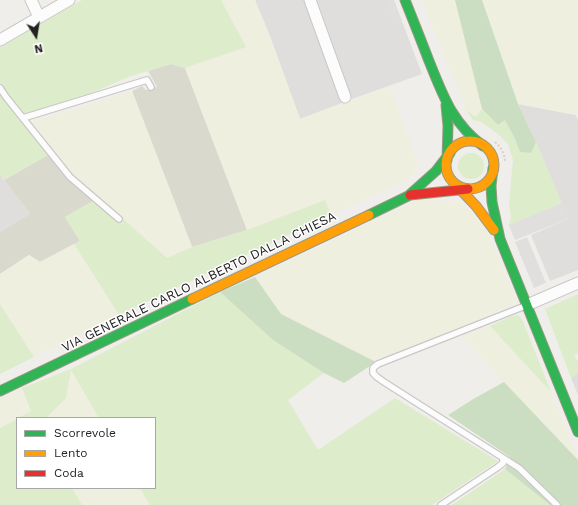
<!DOCTYPE html>
<style>
body{margin:0}
#map{position:relative;width:578px;height:505px;overflow:hidden;background:#f0eeeb;font-family:"Work Sans",sans-serif}
canvas{display:block}
.legend{position:absolute;left:16px;top:417px;width:140px;height:72px;box-sizing:border-box;background:#fff;border:1px solid #a7a7a7;margin:0;padding:5px 7px;list-style:none;font-size:12px;color:#222}
.legend li{display:flex;align-items:center;gap:8px;height:20px}
.legend b{width:20px;border:1px solid #a7a7a7}
.north{position:absolute;left:16px;top:16px;width:40px;height:40px;-webkit-text-stroke:3px #fff;paint-order:stroke;rotate:168deg;font-size:11px;font-weight:700;line-height:16px;text-align:center;color:#222}
.north::after{content:'';display:block;margin:auto;width:14px;height:18px;background:#222;clip-path:polygon(50% 0,100% 100%,50% 72%,0 100%)}
</style>
<div id="map">
<canvas width="578" height="505"></canvas>
<ul class="legend">
<li><b style="height:5px;background:#30b455"></b>Scorrevole</li>
<li><b style="height:5px;background:#ff9f0a"></b>Lento</li>
<li><b style="height:5px;background:#e5322d"></b>Coda</li>
</ul>
<div class="north">N</div>
</div>
<script>
const ctx = document.querySelector('canvas').getContext('2d');
ctx.lineJoin = 'round';
function paint(path, color) { ctx.fillStyle = color; ctx.fill(path, 'evenodd'); }
function trace(path, color, width, dash) { ctx.strokeStyle = color; ctx.lineWidth = width; ctx.lineCap = dash ? 'butt' : 'round'; ctx.setLineDash(dash || []); ctx.stroke(path); }
function write(font, color, halo, rows, align = 'center') {
  ctx.font = font + ' "Work Sans",sans-serif'; ctx.lineWidth = 3; ctx.setLineDash([]); ctx.textBaseline = 'middle'; ctx.strokeStyle = halo; ctx.fillStyle = color; for (const [text, x, y, turn = 0] of rows) {
    ctx.save(); ctx.translate(x, y); ctx.rotate((+turn || 0) * Math.PI / 180); ctx.textAlign = isNaN(turn) ? turn : align; if (halo) ctx.strokeText(text, 0, 0); ctx.fillText(text, 0, 0); ctx.restore();
  }
}
const residential = new Path2D(`
 M255 0H304L342 103 300 119 271 39Z
 M317 0H394L422 74 352 99Z
 M518 104 576 115 578 120V270L550 281 531 235 568 219 536 142Z
 M0 175 30 214 0 232Z
 M578 372V395L571 378Z`);
const construction = new Path2D(`
 M171 64 185 68 247 230 192 247 132 91 142 86 146 90 157 87 148 71Z
 M48 155 67 179 93 201 65 217 80 241 40 262 29 255 0 274V232L30 214 4 180Z`);
const farmland = new Path2D(`
 M221 0H255L271 39 300 119 389 86 418 162 416 170 409 178 396 185 331 215 325 200 247 230 185 68 245 47Z
 M422 0H455L482 109 476 118 466 110Z
 M482 0H578V120L576 115 518 104Z
 M132 91 192 247 167 259 72 174 32 122Z
 M446 199 459 203 470 210 488 233 516 300 513 305 376 362 281 314 255 277 418 200Z
 M74 244 119 315 34 357 0 304V274L29 255 40 262Z
 M490 326 551 392 578 460 461 337Z
 M71 369 99 418H46L66 398Z
 M22 388 31 411 0 428V399Z
 M72 488H140L150 505H82Z`);
const grass = new Path2D(`
 M82 0H221L246 47 185 68 171 64 131 76 91 93 23 115 9 96 0 82V47Z
 M0 94 4 100 48 155 4 180 0 175Z
 M482 109 498 125 505 120 512 133 520 152 531 153 536 142 562 203 509 225 511 218 509 203 513 160 508 144 497 133 481 122 473 120 466 110 476 117Z
 M458 166a13 13 0 1 1 26 0a13 13 0 1 1-26 0Z
 M325 200 331 215 119 315 74 244 80 241 65 217 93 201 118 222 121 217 167 258 192 247 247 230Z
 M220 292 273 340 324 373 288 400 318 450 395 398 498 461 432 505H150L140 488H155V418H99L71 370 66 398 46 418H18L31 411 22 388 71 369Z
 M578 294V353L574 356 578 361V372L571 378 545 309Z
 M0 304 34 357 0 374Z
 M518 315 522 319 551 392 490 326 512 316Z
 M17 419V488H72L82 505H0V428Z
 M505 469 550 505H452Z`);
const forest = new Path2D(`
 M455 0H482L518 104 536 142 531 153 520 152 514 137 505 120 498 125 482 109Z
 M255 277 281 314 376 362 344 383 324 373 273 340 220 292Z
 M504 382 578 460V505H550L505 469 510 457 448 415 475 398Z`);
const parking = new Path2D(`
 M386 0H394L402 23 396 26Z
 M562 203 568 219 515 240 509 225Z
 M527 237 546 283 550 281 534 288 515 242Z`);
const path = new Path2D(`
 M495 142C501 147 505 154 505 162`);
const lane = new Path2D(`
 M0 88 6 97 70 177 119 219
 M23 118 147 80 151 87
 M525 306 378 364 373 368V373L377 377 384 382 519 468 557 505
 M441 505 498 467 503 463V458`);
const street = new Path2D(`
 M31 0 39 17
 M310 0 345 97
 M0 40 69 0
 M527 305 578 283`);
const fast = new Path2D(`
 M405 0C413 20 421 40 429 61 443 95 452 123 483 146
 M446 105 448 126 447 160
 M493 168 491 186 492 202 500 239 578 432
 M369 215 408 196 436 171 450 153
 M0 391 192 299`);
const slow = new Path2D(`
 M446 165a24 24 0 1 1 48 0a24 24 0 1 1-48 0Z
 M456 185 476 206 494 230
 M192 299 369 215`);
const jam = new Path2D(`
 M410 195 468 189`);
const streetNames = [
 ["VIA GENERALE CARLO ALBERTO DALLA CHIESA",199,282,-26]
];
paint(residential, '#dfdedc');
paint(construction, '#d9d9cd');
paint(farmland, '#efefdf');
paint(grass, '#ddeccb');
paint(forest, '#cbdec1');
paint(parking, '#e0dfde');
trace(lane, '#c9c8c7', 8);
trace(street, '#c9c8c7', 13);
trace(fast, '#999a82', 11);
trace(slow, '#999a82', 11);
trace(jam, '#999a82', 11);
trace(path, '#dccecd', 2, [2, 2]);
trace(lane, '#fdfcfc', 5.5);
trace(street, '#fdfcfc', 11);
trace(fast, '#30b455', 9);
trace(slow, '#ff9f0a', 9);
trace(jam, '#e5322d', 9);
write('13px', '#222', '#fff', streetNames);
</script>
